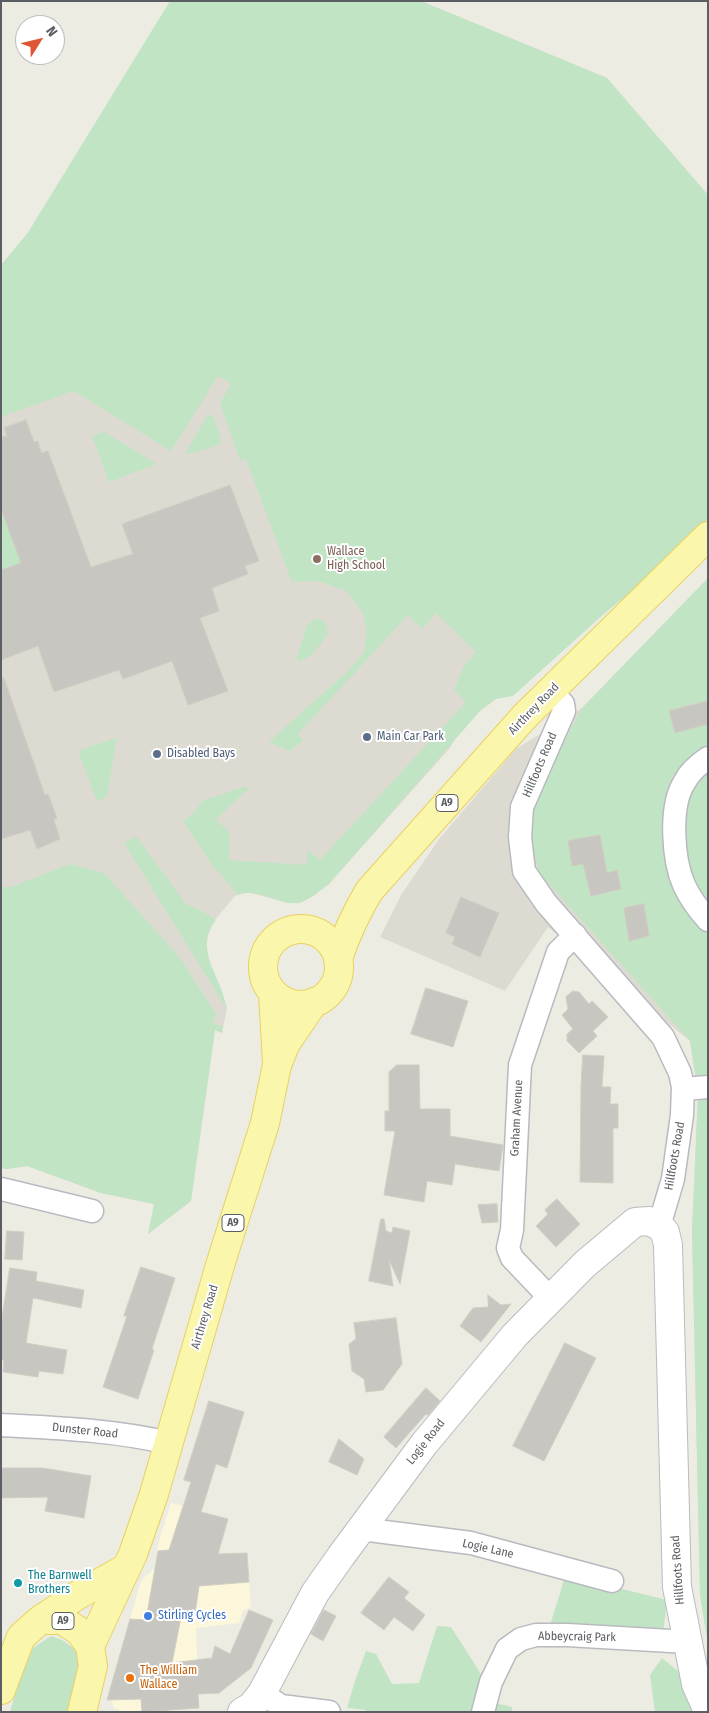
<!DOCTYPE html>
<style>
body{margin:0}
#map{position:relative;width:709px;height:1713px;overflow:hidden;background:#edece3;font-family:"Fira Sans Condensed",sans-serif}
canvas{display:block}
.frame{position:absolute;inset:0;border:2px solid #5b5e63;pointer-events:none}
.north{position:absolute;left:15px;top:15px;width:50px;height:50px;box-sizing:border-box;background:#fff;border:1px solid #bdbfc1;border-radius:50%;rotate:54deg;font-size:14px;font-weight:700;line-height:20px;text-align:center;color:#5b5e63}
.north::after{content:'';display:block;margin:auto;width:18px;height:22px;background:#df5637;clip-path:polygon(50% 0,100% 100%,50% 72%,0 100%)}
</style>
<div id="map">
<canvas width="709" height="1713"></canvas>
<div class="frame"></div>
<div class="north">N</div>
</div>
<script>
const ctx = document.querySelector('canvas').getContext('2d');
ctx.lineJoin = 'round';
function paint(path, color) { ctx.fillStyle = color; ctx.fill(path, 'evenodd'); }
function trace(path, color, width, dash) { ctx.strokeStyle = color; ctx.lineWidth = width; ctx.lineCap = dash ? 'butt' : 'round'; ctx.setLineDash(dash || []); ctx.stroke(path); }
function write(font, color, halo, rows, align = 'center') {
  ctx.font = font + ' "Fira Sans Condensed",sans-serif'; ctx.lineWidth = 4; ctx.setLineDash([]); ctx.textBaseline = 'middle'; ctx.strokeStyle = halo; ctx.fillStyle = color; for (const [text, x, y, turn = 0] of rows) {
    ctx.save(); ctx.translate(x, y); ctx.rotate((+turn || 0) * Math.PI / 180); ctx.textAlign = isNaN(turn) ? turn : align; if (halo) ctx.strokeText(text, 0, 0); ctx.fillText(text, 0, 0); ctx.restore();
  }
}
const commercial = new Path2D(`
 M171 1503 228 1519 218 1554 247 1553 251 1607 243 1611 239 1623 196 1628 199 1708 158 1712H124L114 1708 109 1693 141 1581 155 1568 158 1544Z`);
const education = new Path2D(`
 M421 1 607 78 708 195 482 690 450 748 329 884 301 902 288 903 251 893H241L235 896 213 922 206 941 209 962 221 988 227 1009 222 1033 215 1030 191 1201 148 1234 154 1204 101 1193 27 1166 7 1169 1 1168V265L27 234Z
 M708 578V1644L700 1595 692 1231 698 1093 690 1041 548 927 505 991 380 937 401 895 439 839 516 749 582 708Z`);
const green = new Path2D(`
 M170 1H421L607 78 708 195V519L644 581 605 613 513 696 496 699 480 711 329 884C321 890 310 900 299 903 279 906 257 886 238 895L212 865 183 821 193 814 202 801 243 787 249 788 216 819 230 833 229 860 307 865V850L320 860 466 702 454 690 464 666 476 652 436 613 422 629 408 615 298 734 303 740 290 751 269 742 350 669 364 652 367 631 362 611 346 591 319 581 292 582 246 459 240 461 220 403 231 384 218 376 171 451 74 391 1 417V265L27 234Z
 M209 415 213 416 220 436 221 444 187 455V450L206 418Z
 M104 432 157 464 109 482 92 436Z
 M1 509 21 563 1 570Z
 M708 578V1644L700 1595 692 1231 698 1093 690 1041 540 874 529 834 527 812 582 708Z
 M316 618 325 622 328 634 312 655 299 662 297 658 307 625Z
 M117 737 107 797 97 801 78 751Z
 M136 836 186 904 202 911 216 920C198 943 211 963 220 987 223 994 225 1002 227 1009L124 843Z
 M70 864 104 873 180 958 216 1014 213 1024 223 1026 222 1033 215 1030 191 1201 148 1234 154 1204 101 1193 27 1166 7 1169 1 1168V887H11Z
 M565 1575 667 1600 663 1634 549 1628 562 1587Z
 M437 1626 451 1627 481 1674 478 1699 512 1707V1712H366V1710L347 1708 355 1681 366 1651 376 1654 392 1684 419 1683Z
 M51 1636 62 1640 76 1650 82 1667 69 1712H10L27 1652Z
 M662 1658 679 1672 692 1712H655L650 1675Z`);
const building = new Path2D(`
 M26 420 34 442 38 441 41 453 48 451 91 567 133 554 122 524 230 485 259 561 245 566 248 574 212 588 219 611 200 618 228 691 188 705 172 661 123 679 119 670 54 692 38 646 1 660V570L21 563 1 509V437L7 436 4 428Z
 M4 678 45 795 48 794 57 818 54 820 60 839 37 849 30 830 1 839V679Z
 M708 701V724L675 733 669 711Z
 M600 835 607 873 617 870 621 889 591 896 583 864 572 866 568 841Z
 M461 897 499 913 480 957 452 944 455 937 446 933Z
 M644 904 649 936 629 941 624 908Z
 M426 988 468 1001 453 1047 411 1034Z
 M573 991 579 992 589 1004 592 1001 608 1017 593 1031 597 1036 579 1053 567 1041V1034L573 1029 562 1015 568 1009 566 997Z
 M583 1055 604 1056 602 1087H611L610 1104H618V1128H613V1183L580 1182 581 1086Z
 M397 1065H419L420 1109H450V1136L503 1145 499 1171 455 1164 452 1185 427 1181 424 1202 384 1195 395 1131H385V1111H389V1072Z
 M557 1199 580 1224 556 1247 536 1226 548 1214 545 1210Z
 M497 1204 498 1222 482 1223 478 1205Z
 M381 1219H384L386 1231 392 1233 393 1227 410 1231 400 1284 389 1260 393 1286 369 1281Z
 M7 1231 24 1232 22 1260 5 1259Z
 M141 1267 175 1278 152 1349 154 1350 138 1399 103 1387 127 1316H124Z
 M10 1268 37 1272 36 1281 84 1290 81 1308 33 1298 26 1343 67 1350 63 1374 39 1371 38 1377 3 1372 4 1360H1V1324Z
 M488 1295 501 1305 511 1304 481 1342 460 1326 473 1308 488 1307Z
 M396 1318 402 1364 383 1390 366 1392 364 1379 352 1371 349 1344 356 1339 354 1323Z
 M565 1343 596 1358 544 1461 513 1446Z
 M426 1388 440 1401 428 1415 426 1414 396 1448 384 1437Z
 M209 1401 244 1412 227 1468 216 1464 201 1512 228 1519 218 1554 247 1553 249 1582 199 1586 195 1614 182 1612 172 1663 212 1658 215 1646 230 1654 249 1610 273 1620 251 1668 219 1693 198 1694 199 1708 142 1712 141 1699 107 1700 130 1619 146 1620 158 1551 169 1550 191 1482 184 1480Z
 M339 1439 364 1459 357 1475 329 1462Z
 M1 1468H43L91 1476 84 1518 45 1511 48 1497 1 1498Z
 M389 1577 409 1592 404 1598 425 1615 413 1631 394 1617 384 1630 361 1613Z
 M324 1610 336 1616 323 1641 311 1634Z`);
const minor = new Path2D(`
 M551 691 563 704 564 711 522 807 520 837 524 871 546 903 663 1037 680 1073 683 1087 682 1115 673 1179 659 1226
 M708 758C699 764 689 773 684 783 669 807 673 860 684 885 690 898 698 909 708 920
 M683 1089 708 1087
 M1 1189 92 1211
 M550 1298 512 1258 508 1248 512 1230 520 1065 558 952 575 935
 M1 1425C57 1428 114 1430 169 1443
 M361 1529 471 1543 612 1581
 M262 1693 281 1706 329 1712
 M483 1712 491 1682 507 1649 521 1639 536 1635H567L688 1642`);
const secondary = new Path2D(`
 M242 1712 252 1706 262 1693 315 1593 341 1556 424 1444 515 1335 585 1264 635 1222 649 1221 659 1226 665 1232 668 1245 677 1587 696 1684 708 1711`);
const primary = new Path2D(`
 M263 967a38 38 0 1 1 76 0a38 38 0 1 1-76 0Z
 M338 959C346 934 356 913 369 891L525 716 708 536
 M273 993 277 1063
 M40 1620 78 1595 126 1568
 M90 1646 133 1554 154 1494 221 1262 265 1123 277 1065 286 1043 314 1002
 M1 1690 21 1637 40 1620H62L79 1631 90 1646 93 1666 82 1712`);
const markers = [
 [317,559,5,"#8d6e63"],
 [367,737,5,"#5c6f8a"],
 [157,754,5,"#5c6f8a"],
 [18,1583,5,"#0f9aa8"],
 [148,1616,5,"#3f7fe0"],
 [130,1678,5,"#e8710a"]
];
const shields = [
 [447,803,22],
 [233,1223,22],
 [63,1621,22]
];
const shieldNames = [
 ["A9",447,803],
 ["A9",233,1223],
 ["A9",63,1621]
];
const educationNames = [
 ["Wallace",327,552],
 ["High School",327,566]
];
const streetNames = [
 ["Airthrey Road",534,709,-46],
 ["Hillfoots Road",540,765,-67],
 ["Graham Avenue",517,1118,-87],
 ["Hillfoots Road",675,1156,-80],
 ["Airthrey Road",205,1317,-73],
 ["Dunster Road",85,1431,6],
 ["Logie Road",426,1442,-52],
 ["Logie Lane",488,1549,13],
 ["Hillfoots Road",678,1570,-94],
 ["Abbeycraig Park",577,1637,1]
];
const serviceNames = [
 ["Main Car Park",377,737],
 ["Disabled Bays",167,754]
];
const cultureNames = [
 ["The Barnwell",28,1576],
 ["Brothers",28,1590]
];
const shopNames = [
 ["Stirling Cycles",158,1616]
];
const foodNames = [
 ["The William",140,1671],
 ["Wallace",140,1685]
];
paint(commercial, '#fcf7da');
paint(education, '#dddbd1');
paint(green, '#c1e4c5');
paint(building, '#c8c6c0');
trace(building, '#d1cec2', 1);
trace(minor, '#b8babf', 25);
trace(secondary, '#b9bbc1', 30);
trace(primary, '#e9d160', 30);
trace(minor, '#fff', 22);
trace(secondary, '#fff', 28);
trace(primary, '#faf6ab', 28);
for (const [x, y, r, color] of markers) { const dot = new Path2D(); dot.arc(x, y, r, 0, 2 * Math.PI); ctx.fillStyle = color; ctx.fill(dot); trace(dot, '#fff', 2); }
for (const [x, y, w] of shields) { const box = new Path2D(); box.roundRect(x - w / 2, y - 8.5, w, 17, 4); ctx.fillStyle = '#fff'; ctx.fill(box); trace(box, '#5b5e63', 1); }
write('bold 11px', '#5b5e63', null, shieldNames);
write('12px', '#785e54', '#fff', educationNames, 'left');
write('12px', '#5b5e63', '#fff', streetNames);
write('12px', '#4e5e75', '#fff', serviceNames, 'left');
write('12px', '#0d838f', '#fff', cultureNames, 'left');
write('12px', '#366cbe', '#fff', shopNames, 'left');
write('12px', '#c56008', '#fff', foodNames, 'left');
</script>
